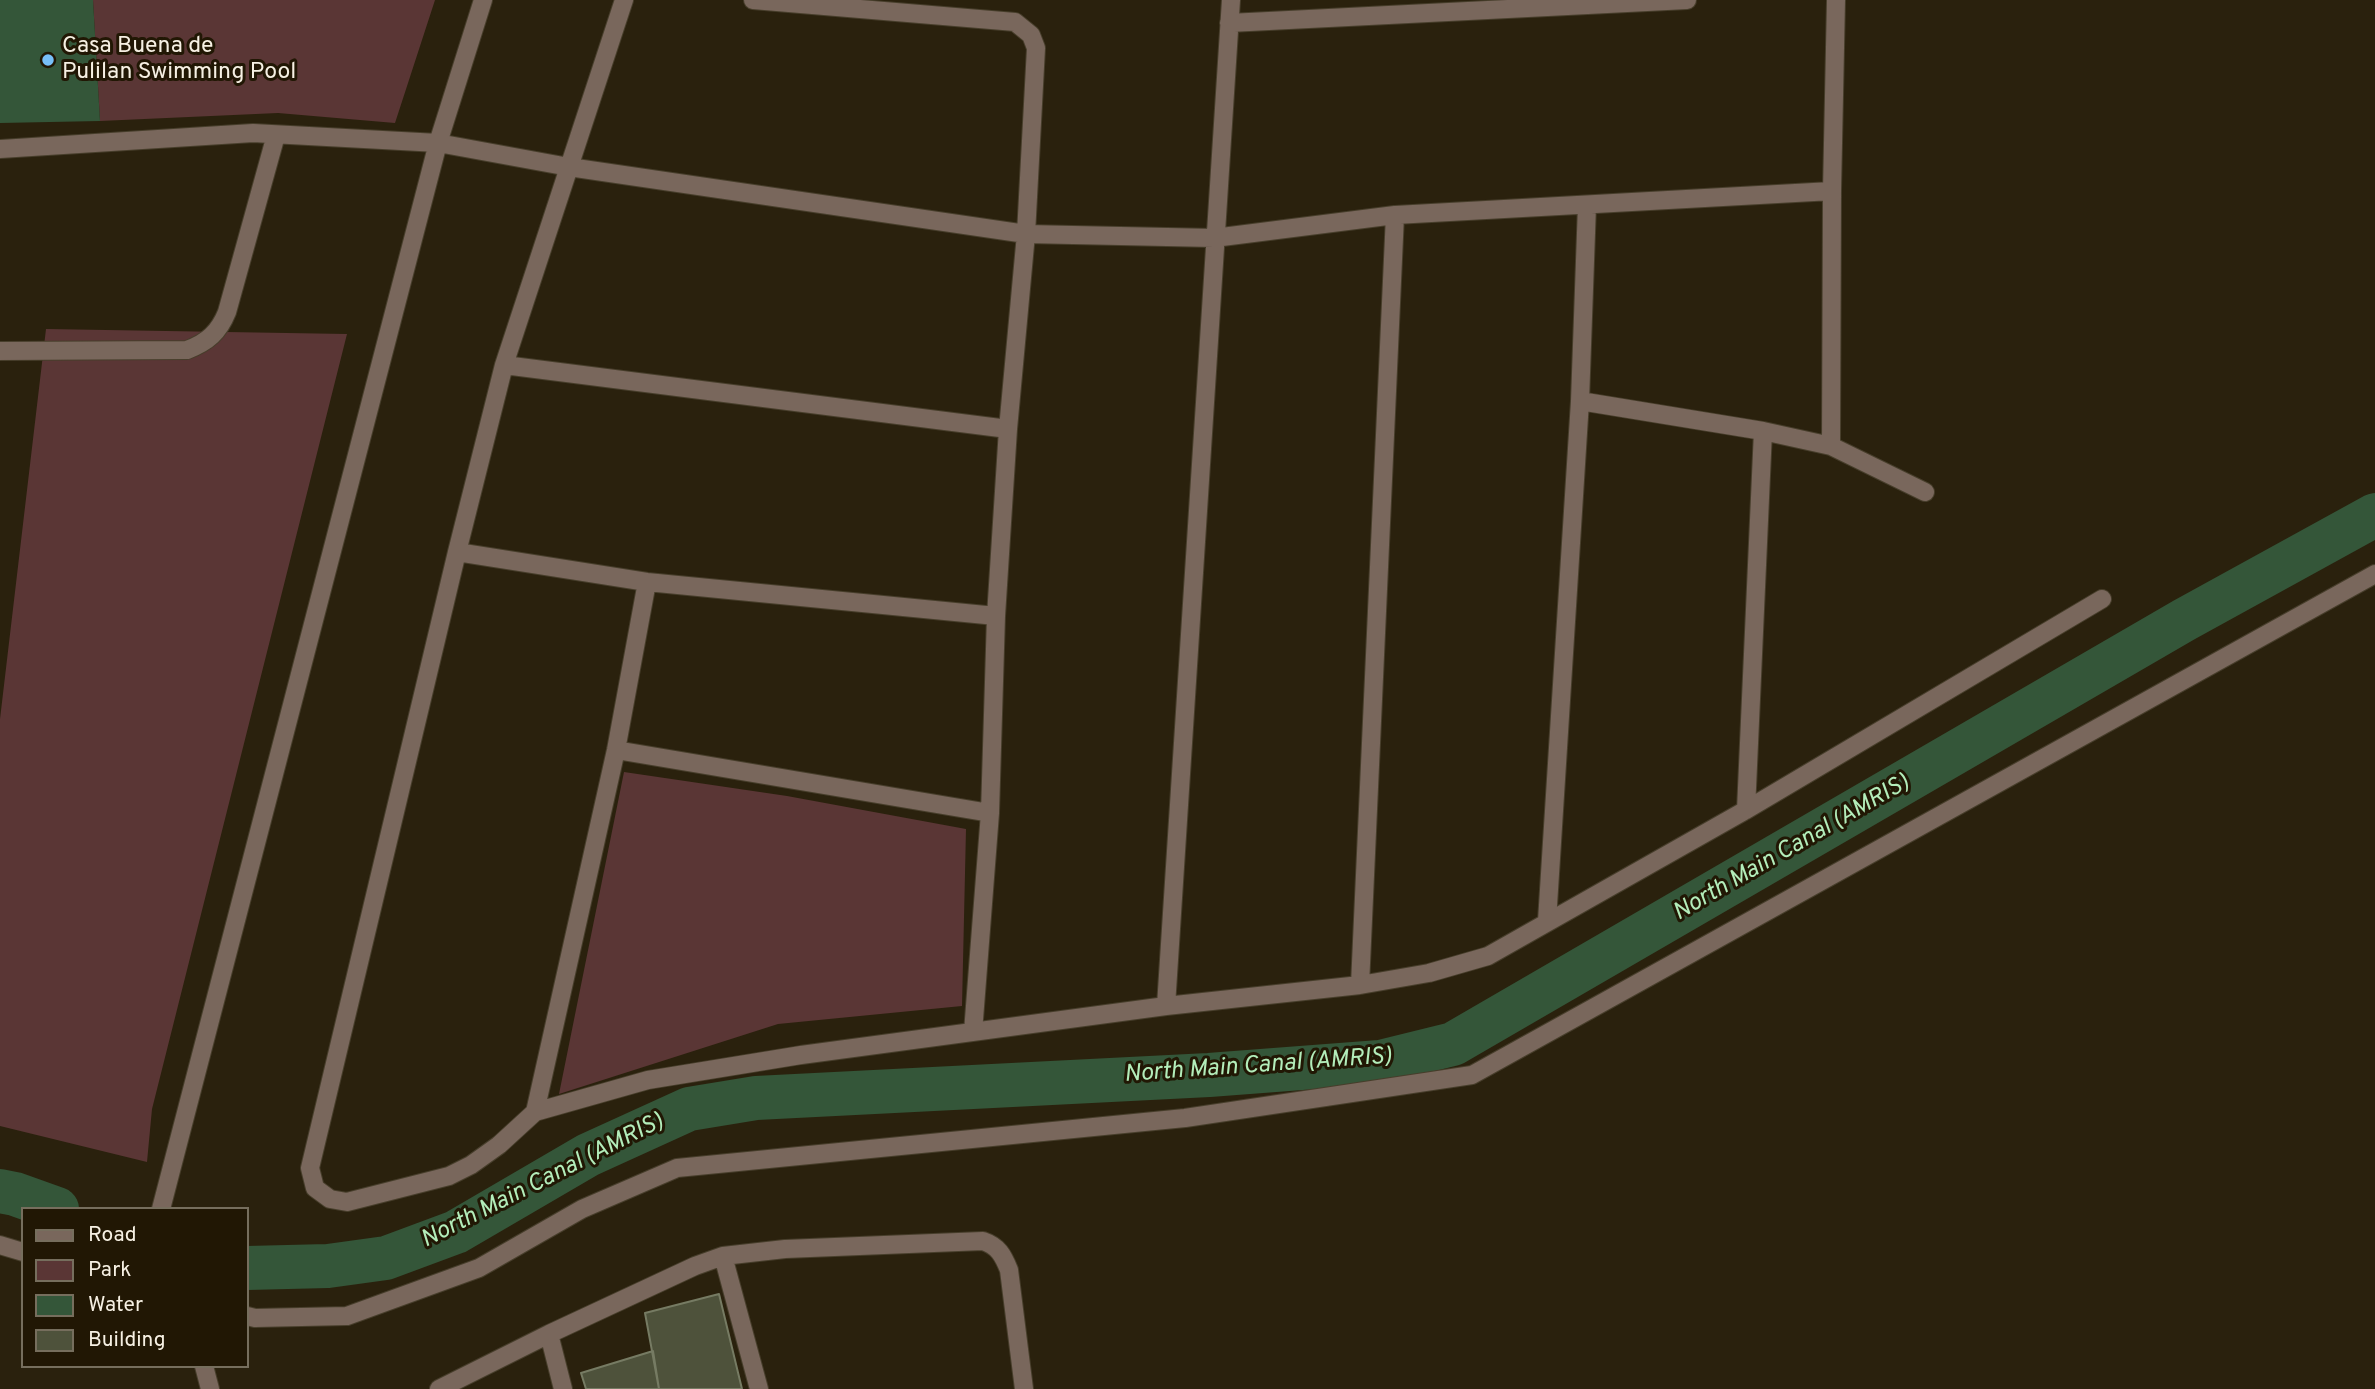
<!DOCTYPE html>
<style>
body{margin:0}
#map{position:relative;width:2375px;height:1389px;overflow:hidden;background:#2a210d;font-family:Overpass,sans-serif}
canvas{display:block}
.legend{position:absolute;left:21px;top:1207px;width:228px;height:161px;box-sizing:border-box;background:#211704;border:2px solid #766e5d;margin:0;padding:9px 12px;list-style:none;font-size:21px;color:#f6f0e3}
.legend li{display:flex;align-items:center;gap:14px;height:35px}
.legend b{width:35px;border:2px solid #766e5d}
</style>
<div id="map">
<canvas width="2375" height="1389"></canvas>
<ul class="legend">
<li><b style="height:9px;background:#79675c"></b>Road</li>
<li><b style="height:19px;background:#5a3635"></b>Park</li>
<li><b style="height:19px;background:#345639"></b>Water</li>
<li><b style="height:19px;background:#4e523b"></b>Building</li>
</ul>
</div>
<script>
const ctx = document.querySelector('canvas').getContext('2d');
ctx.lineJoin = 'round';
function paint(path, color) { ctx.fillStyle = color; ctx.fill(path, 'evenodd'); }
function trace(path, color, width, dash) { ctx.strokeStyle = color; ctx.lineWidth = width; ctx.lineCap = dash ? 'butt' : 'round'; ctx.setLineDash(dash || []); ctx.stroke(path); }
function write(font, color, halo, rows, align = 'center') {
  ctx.font = font + ' Overpass,sans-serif'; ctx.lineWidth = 6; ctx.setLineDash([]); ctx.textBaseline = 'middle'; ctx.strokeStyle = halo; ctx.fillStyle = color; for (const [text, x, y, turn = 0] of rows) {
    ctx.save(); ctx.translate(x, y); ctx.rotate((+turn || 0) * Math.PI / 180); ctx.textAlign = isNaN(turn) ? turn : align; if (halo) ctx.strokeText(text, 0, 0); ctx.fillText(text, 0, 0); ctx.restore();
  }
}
const green = new Path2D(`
 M93 0H435L395 123 278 113 100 121Z
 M46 329 347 334 152 1109 147 1162 0 1126V719Z
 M624 772 787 796 966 829 962 1006 778 1024 559 1094Z`);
const water = new Path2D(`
 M0 0H93L100 121 0 123Z`);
const canal = new Path2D(`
 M0 1191 15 1194 57 1209
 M247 1268 328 1266 386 1258 456 1232 588 1155 689 1109 756 1098 1209 1075 1380 1062 1453 1044 2184 620 2375 515`);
const building = new Path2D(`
 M719 1294 742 1389H659L645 1313Z
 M653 1351 659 1389H586L581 1373Z`);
const minor = new Path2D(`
 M624 0 504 365 457 552 310 1168 315 1188 330 1199 347 1202 449 1176 471 1165 499 1145 535 1112 648 1080 801 1055 1166 1006 1360 985 1429 973 1488 956 1746 810 2102 599
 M753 0 1015 22 1031 35 1036 48 1026 234 1008 429 996 616 990 813 973 1032
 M1229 23 1687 0
 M0 149 253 133 438 143 569 167 1026 234 1214 238 1395 215 1832 191
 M0 351 187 350C208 342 219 332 227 312L276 135
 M504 365 1008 429
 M1580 401 1763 431 1746 810
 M1763 431 1831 446 1832 191 1836 0
 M1831 446 1925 492
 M457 552 647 582 996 616
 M616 750 990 813
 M1547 921 1580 401 1587 205
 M1360 985 1395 215
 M1166 1006 1231 0
 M535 1112 616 750 647 582
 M161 1209 438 143 483 0
 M0 1245 23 1252
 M723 1256 759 1389
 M247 1316 255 1318 347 1316 479 1268 582 1209 677 1168 1185 1118 1472 1075 2375 574
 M549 1334 563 1389
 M204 1366 210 1389
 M439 1389 549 1334 695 1266 723 1256 785 1249 983 1241C998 1246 1003 1255 1009 1270L1024 1389`);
const markers = [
 [48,60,7,"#77bff7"]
];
const poiNames = [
 ["Casa Buena de",62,47],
 ["Pulilan Swimming Pool",62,73]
];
const waterNames = [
 ["North Main Canal (AMRIS)",1792,849,-30],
 ["North Main Canal (AMRIS)",1258,1067,-4],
 ["North Main Canal (AMRIS)",543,1182,-27]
];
paint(green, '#5a3635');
paint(water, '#345639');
trace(canal, '#345639', 44);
paint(building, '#4e523b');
trace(building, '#767b63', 2);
trace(minor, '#473e2b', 20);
trace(minor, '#79675c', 18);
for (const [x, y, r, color] of markers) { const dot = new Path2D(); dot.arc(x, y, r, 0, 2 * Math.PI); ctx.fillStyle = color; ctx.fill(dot); trace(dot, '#211704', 2.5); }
write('23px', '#f6f0e3', '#211704', poiNames, 'left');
write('italic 24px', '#b3edba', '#211704', waterNames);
</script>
